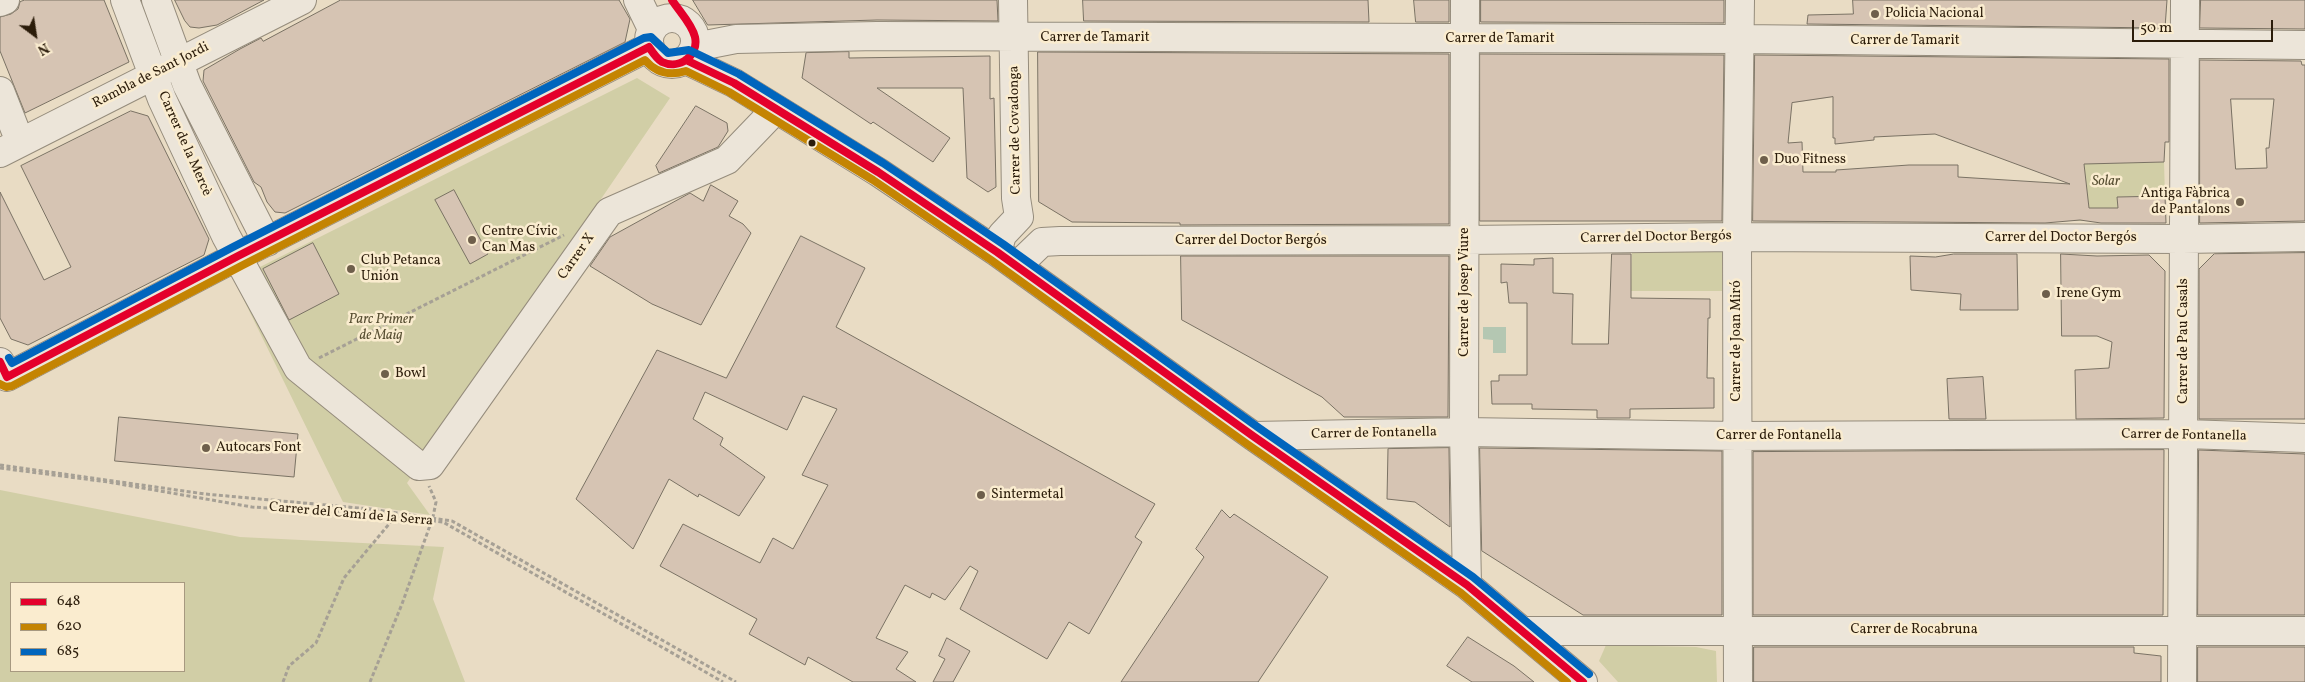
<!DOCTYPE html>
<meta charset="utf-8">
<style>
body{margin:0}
#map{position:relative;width:2305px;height:682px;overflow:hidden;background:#e9dcc4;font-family:Vollkorn,serif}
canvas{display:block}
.legend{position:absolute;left:10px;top:582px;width:175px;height:90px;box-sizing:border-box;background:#faeccf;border:1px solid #a79980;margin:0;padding:6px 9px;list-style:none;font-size:15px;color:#2b1c0a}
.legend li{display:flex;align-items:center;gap:10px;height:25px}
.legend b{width:25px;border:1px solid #a79980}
.north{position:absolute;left:10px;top:10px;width:50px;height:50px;-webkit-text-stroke:4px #faeccf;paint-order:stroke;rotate:149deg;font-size:14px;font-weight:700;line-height:20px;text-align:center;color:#2b1c0a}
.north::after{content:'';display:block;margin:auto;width:18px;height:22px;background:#2b1c0a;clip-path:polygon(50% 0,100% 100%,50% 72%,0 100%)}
.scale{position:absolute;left:2132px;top:20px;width:141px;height:22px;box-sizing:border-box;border:2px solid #2b1c0a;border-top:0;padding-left:6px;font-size:15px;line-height:18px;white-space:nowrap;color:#2b1c0a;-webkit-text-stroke:4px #faeccf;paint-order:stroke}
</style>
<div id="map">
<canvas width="2305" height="682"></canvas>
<ul class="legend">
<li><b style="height:6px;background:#e4002b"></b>648</li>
<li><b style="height:6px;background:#c48402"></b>620</li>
<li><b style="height:6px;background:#0065bd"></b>685</li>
</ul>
<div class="north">N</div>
<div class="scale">50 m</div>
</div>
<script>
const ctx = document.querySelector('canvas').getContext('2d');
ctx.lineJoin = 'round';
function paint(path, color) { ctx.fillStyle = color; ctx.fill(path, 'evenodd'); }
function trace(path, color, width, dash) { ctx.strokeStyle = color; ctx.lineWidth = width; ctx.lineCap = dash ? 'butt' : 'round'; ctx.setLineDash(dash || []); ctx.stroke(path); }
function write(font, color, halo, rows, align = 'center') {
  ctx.font = font + ' Vollkorn,serif'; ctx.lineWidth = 5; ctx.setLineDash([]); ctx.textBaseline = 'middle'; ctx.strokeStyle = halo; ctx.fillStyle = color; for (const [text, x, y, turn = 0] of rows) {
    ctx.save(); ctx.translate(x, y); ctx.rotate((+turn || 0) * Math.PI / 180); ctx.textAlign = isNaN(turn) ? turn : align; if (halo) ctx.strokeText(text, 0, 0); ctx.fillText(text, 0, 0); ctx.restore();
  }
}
const green = new Path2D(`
 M637 78 670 98 407 483 430 515 343 502 234 280Z
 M2083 158 2105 163 2164 162 2165 196 2118 197V208H2085L2083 221H2074L2073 193Z
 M1632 250H1722V291H1631Z
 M0 490 240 537 444 547 433 599 465 682H0ZM11 583H184V671H11Z
 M1606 645 1696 647 1716 651 1717 682H1618L1599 661Z`);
const water = new Path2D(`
 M1483 327H1506V353H1493V340L1483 339Z`);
const building = new Path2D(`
 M25 0H104L129 62 25 113 0 51V17L11 14 18 9 20 2Z
 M175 0H264L217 25 199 28 190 27 185 21Z
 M341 0H619L630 19 625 42 285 213 275 212 267 202 261 187 254 182 203 81 204 70 240 49 261 38 263 41Z
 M693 0H997L998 21 877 20 708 25Z
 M1083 0H1368L1369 22 1084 21Z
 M1414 0H1449V22H1416Z
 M1481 0H1724V23L1481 22Z
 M1853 0H2167L2165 28 1807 24 1808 15 1853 14Z
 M2201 0H2305V29L2200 28Z
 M849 52V58L990 56V99L994 98 996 187 988 192 967 178 963 88H877L950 138 933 162 873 122 871 124 802 78 806 53Z
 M1038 52 1449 54V224L1180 225V223L1072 222 1039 202Z
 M1480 54 1724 55 1722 221H1480Z
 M1755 55 2169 59V142H2165L2164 162 2084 164 2089 208H2118L2117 197 2165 196 2166 223H2101L2080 220 2045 223 1753 221ZM1833 97V138H1835V144L1874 140V137L1935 134 2070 184 1958 177V165H1909L1836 170V172H1803L1802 142 1788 143 1792 103Z
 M2200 60 2301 61 2302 65H2305V221L2200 223ZM2231 99H2274L2269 148H2266L2267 168 2236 169Z
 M696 106 727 123 728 131 718 147 659 173 656 166Z
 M131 111 148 116 209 239 204 255 28 345 11 339 0 318V192L44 280 71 267 21 166Z
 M711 185 738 201 729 216 743 224 751 233 701 325 652 304 590 266 610 237 690 193 703 201Z
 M454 190 488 254 470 264 435 200Z
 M801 236 865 268 836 327 1155 504 1135 537 1142 542 1089 634 1069 622 1047 659 960 609 978 571 970 566 945 600 932 593 930 598 905 585 876 638 908 652 896 669 916 682H853L808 657 805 665 749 634 757 619 660 566 683 524 760 563 773 538 793 549 828 485 802 475 837 409 803 396 787 430 705 392 693 419 723 438 720 445 765 477 739 516 699 494 698 497 669 479 633 549 576 499 657 350 726 378Z
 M313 243 339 294 289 320 263 269Z
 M2305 253V419H2199V269L2214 254Z
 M1612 254H1631V298L1710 299V318H1708L1707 378H1714V408L1630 409V418H1597V410L1532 409V404H1492L1491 381H1499V375H1527V303H1509L1507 282 1501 283V264L1534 265V259L1553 258V293L1573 294 1572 344H1608Z
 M1954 254H2017L2018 310H1960L1961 294 1911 290 1910 256 1935 257Z
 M2061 254 2097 256 2149 255 2165 271 2164 418 2076 419 2075 370 2109 368 2112 342 2097 336H2062Z
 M1181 256H1449L1448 417H1344L1322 397 1182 320Z
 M1983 377 1986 419H1949L1947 379Z
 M119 417 298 434 294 477 115 461Z
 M1449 448 1450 527 1415 502 1387 499 1388 449Z
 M1480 448 1722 451V615H1583L1482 551Z
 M2164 450 2163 615H1753V452Z
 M2199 450 2305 454V615H2198Z
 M1222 510 1230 518 1234 514 1328 577 1258 682H1121L1204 557 1196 549Z
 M1468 637 1514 666 1534 682H1472L1447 666Z
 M947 638 970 651 953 682H933L945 659 939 656Z
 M1754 647H2134V653L2161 656V682H1754Z
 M2198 647H2305V682H2198Z`);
const path = new Path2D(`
 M319 358 564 235
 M0 465 205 494 370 509 452 521 736 682
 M0 468 108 482 252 507 353 513 443 522 723 682
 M283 682 289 666 316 643 344 578 394 518
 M370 682 402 604 433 517 436 502 429 486`);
const minor = new Path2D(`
 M125 0 162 99 226 236 298 368 419 466 430 465 609 212 727 160 776 109
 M156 0 187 85 267 242
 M638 0 652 29
 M1465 0 1464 432 1467 585
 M0 2 5 0
 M649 41a23 23 0 1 1 46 0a23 23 0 1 1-46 0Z
 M695 47 736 39 877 36 1740 39 2305 45
 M686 60 734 83 878 172 997 252 1253 436 1467 585 1583 682
 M0 91 20 142
 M0 153 302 0
 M997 252 1002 235 1019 217 1016 198 1013 0
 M1017 266 1042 242 1060 241 1465 240 1737 237 2183 239 2305 237
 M0 362 7 377 238 256 649 47
 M1253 436 1464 432 1737 436 2185 434 2305 438
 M1523 631H2305
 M1738 682 1737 237 1740 0
 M2182 682 2185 0`);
const bus1 = new Path2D(`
 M686 60 734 83 878 172 997 252 1253 436 1467 585 1583 682
 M0 362 7 377 238 256 649 47C653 53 656 58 662 62 679 70 699 56 695 37 692 24 679 11 672 0`);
const bus2 = new Path2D(`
 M0 384 6 387 12 386 243 265 645 60C656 73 670 76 686 71L729 92 873 180 991 260 1247 444 1461 593 1567 682`);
const bus3 = new Path2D(`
 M9 358 12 363 233 247 644 38 651 37 668 53 689 50 739 74 883 163 1003 244 1259 428 1473 577 1589 674`);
const markers = [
 [1875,14,5,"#6e5f4b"],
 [812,143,4.5,"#2b1c0a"],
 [1764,160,5,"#6e5f4b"],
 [2240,202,5,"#6e5f4b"],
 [472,240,5,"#6e5f4b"],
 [351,269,5,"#6e5f4b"],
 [2046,294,5,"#6e5f4b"],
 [385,374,5,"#6e5f4b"],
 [206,448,5,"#6e5f4b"],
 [981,495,5,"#6e5f4b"]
];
const poiNames = [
 ["Policia Nacional",1885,14],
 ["Duo Fitness",1774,160],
 ["Antiga Fàbrica",2230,194,"right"],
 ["de Pantalons",2230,210,"right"],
 ["Centre Cívic",482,232],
 ["Can Mas",482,248],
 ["Club Petanca",361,261],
 ["Unión",361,277],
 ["Irene Gym",2056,294],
 ["Bowl",395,374],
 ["Autocars Font",216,448],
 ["Sintermetal",991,495]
];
const streetNames = [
 ["Carrer de Tamarit",1095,38],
 ["Carrer de Tamarit",1500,39],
 ["Carrer de Tamarit",1905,41],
 ["Rambla de Sant Jordi",151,76,-27],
 ["Carrer de Covadonga",1016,130,-91],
 ["Carrer de la Mercè",184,144,66],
 ["Carrer del Doctor Bergós",1656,238,-1],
 ["Carrer del Doctor Bergós",2061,238],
 ["Carrer del Doctor Bergós",1251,241],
 ["Carrer X",577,257,-55],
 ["Carrer de Josep Viure",1465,292,-90],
 ["Carrer de Joan Miró",1737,341,-90],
 ["Carrer de Pau Casals",2184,341,-90],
 ["Carrer de Fontanella",1374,434,-1],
 ["Carrer de Fontanella",1779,436],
 ["Carrer de Fontanella",2184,436,1],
 ["Carrer del Camí de la Serra",351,515,5],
 ["Carrer de Rocabruna",1914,630]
];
const parkNames = [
 ["Solar",2106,182],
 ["Parc Primer",381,320],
 ["de Maig",381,336]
];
paint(green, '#d1cea6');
paint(water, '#b4c7b2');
paint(building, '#d6c4b3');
trace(building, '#7a7264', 1);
trace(minor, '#958c7c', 30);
trace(path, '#a6a095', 3, [4, 2.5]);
trace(minor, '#ece5d9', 28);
trace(bus1, '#e4002b', 8);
trace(bus2, '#c48402', 8);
trace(bus3, '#0065bd', 8);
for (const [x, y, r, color] of markers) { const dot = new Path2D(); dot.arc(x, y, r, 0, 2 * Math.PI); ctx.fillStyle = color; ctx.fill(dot); trace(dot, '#faeccf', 2); }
write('14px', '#2b1c0a', '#faeccf', poiNames, 'left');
write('14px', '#2b1c0a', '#faeccf', streetNames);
write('italic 14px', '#574e32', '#faeccf', parkNames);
</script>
